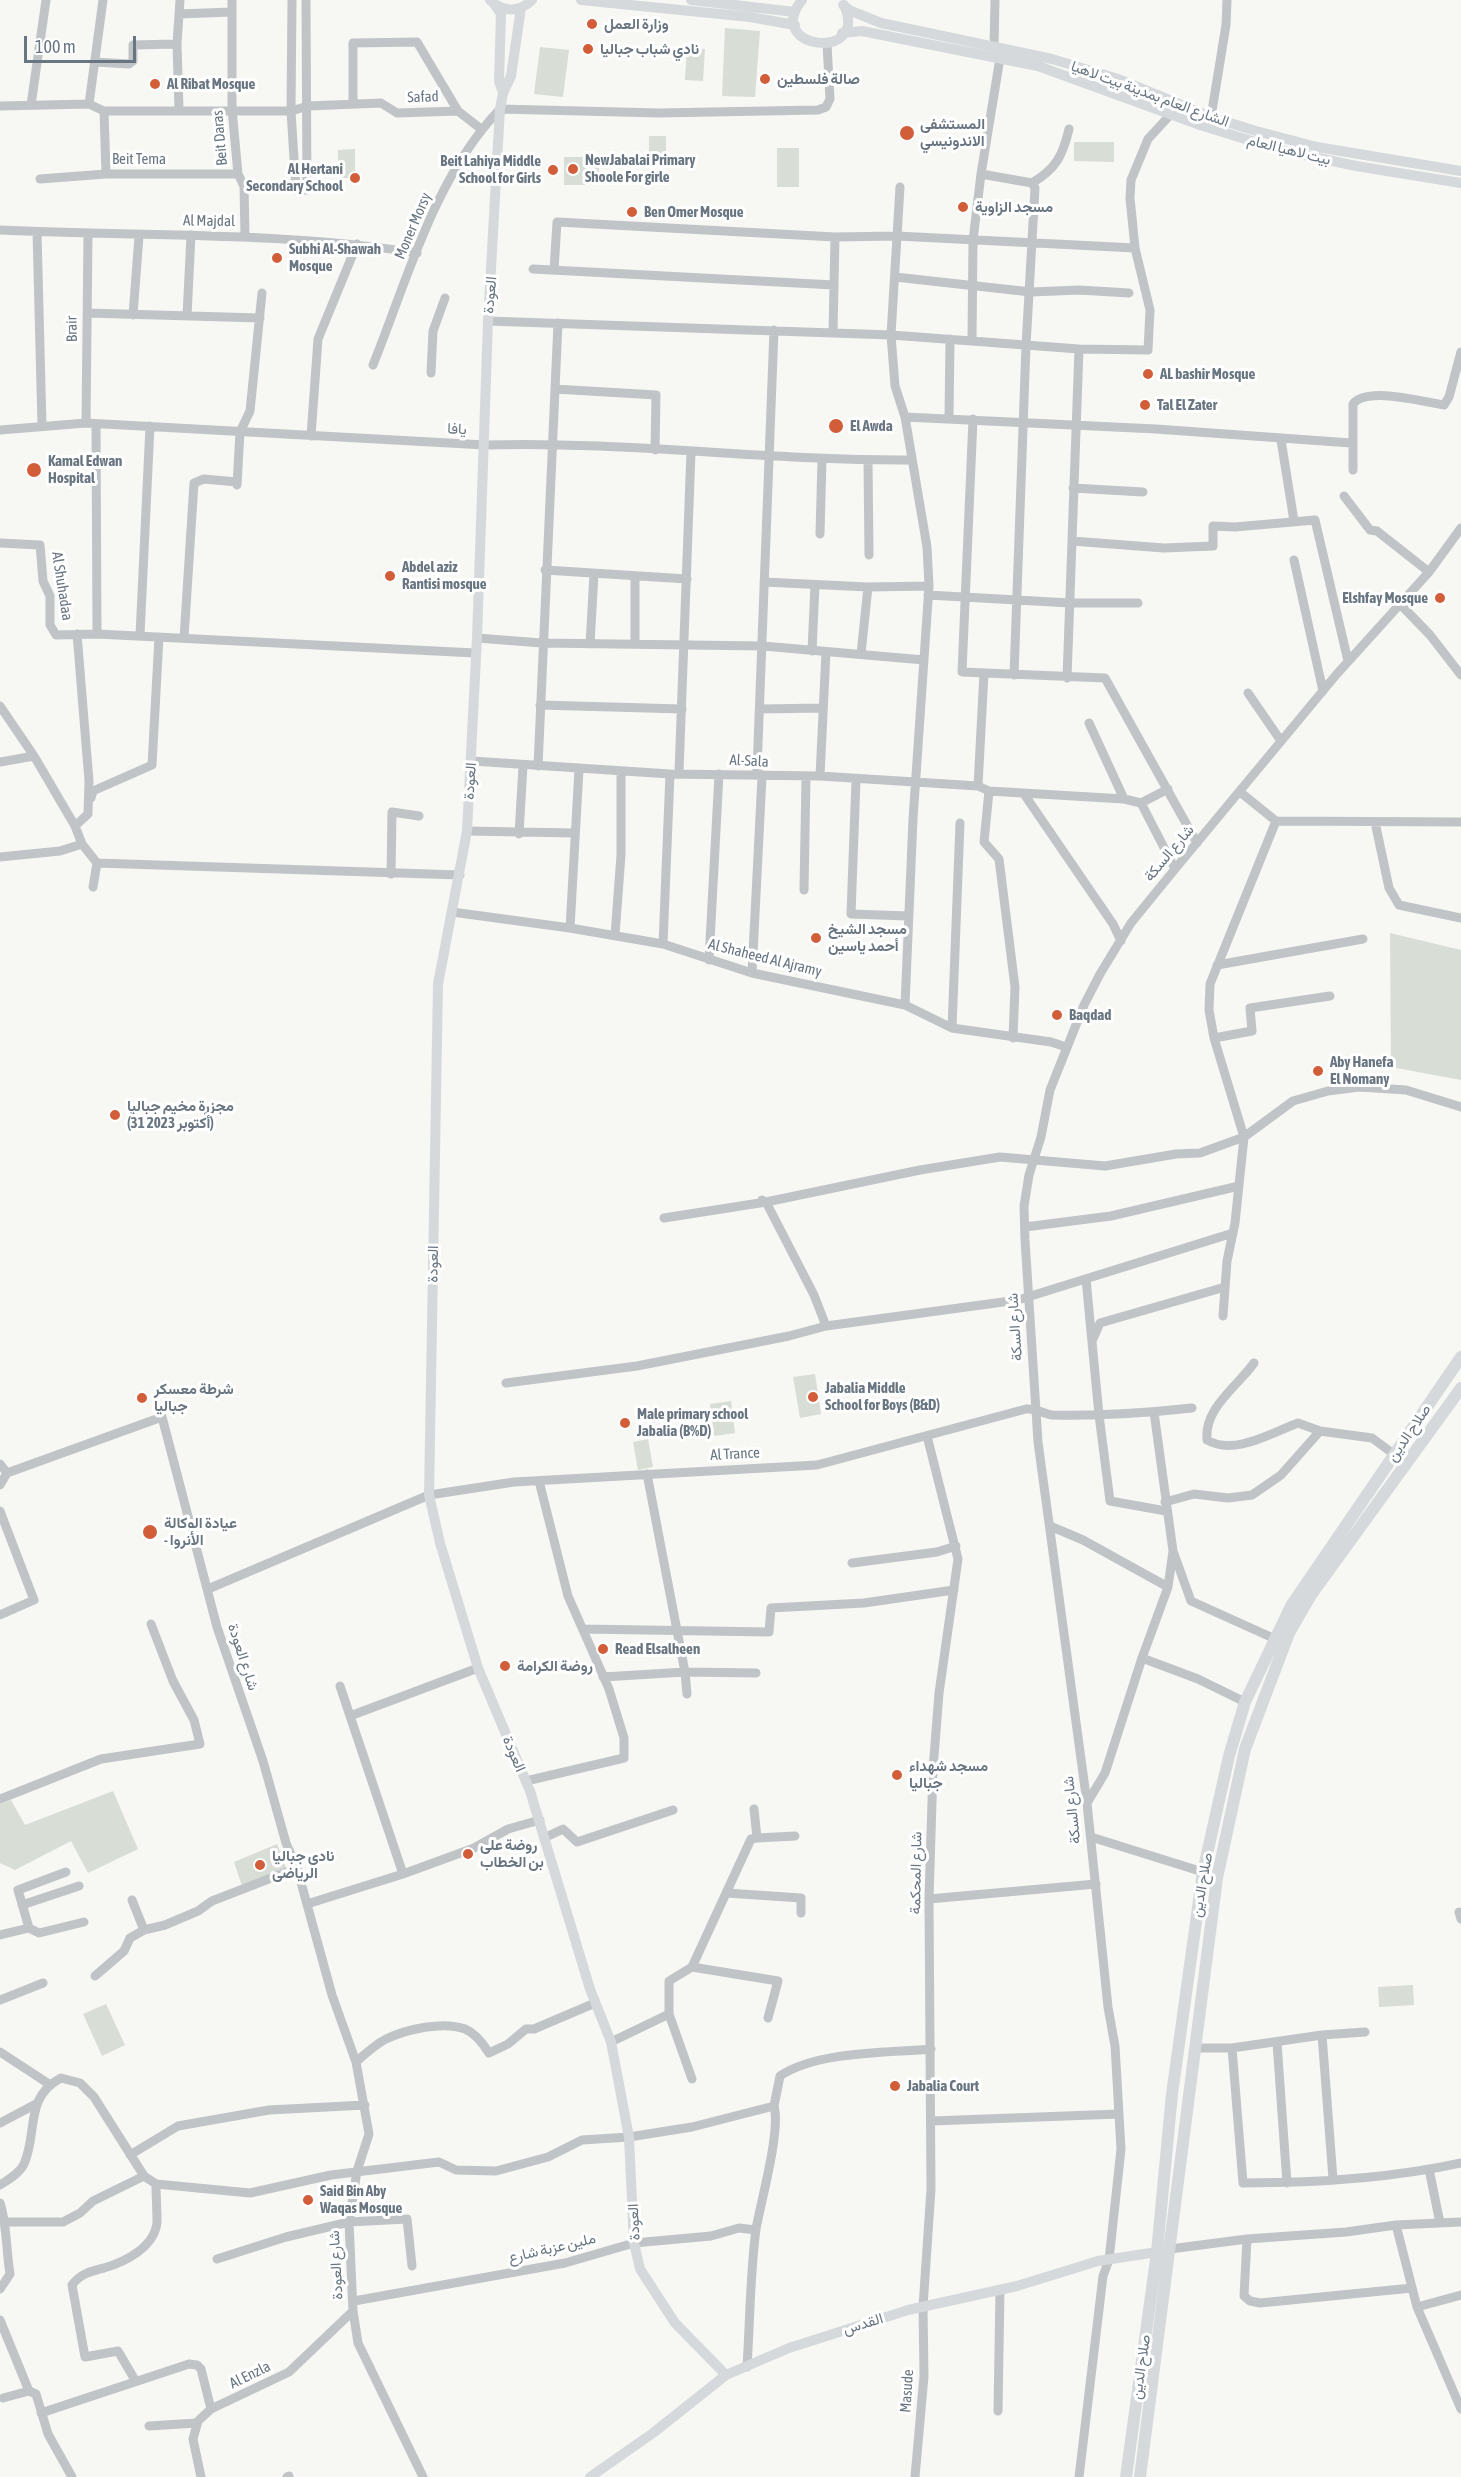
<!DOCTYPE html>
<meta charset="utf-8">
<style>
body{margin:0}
#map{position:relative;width:1461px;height:2477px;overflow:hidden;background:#f7f7f4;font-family:"Asap Condensed",sans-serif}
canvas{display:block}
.scale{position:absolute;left:24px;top:36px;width:112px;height:27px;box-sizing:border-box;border:3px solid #697682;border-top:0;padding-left:8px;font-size:18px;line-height:21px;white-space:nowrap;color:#697682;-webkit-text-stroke:4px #fff;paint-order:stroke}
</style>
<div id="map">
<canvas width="1461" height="2477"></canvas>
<div class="scale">100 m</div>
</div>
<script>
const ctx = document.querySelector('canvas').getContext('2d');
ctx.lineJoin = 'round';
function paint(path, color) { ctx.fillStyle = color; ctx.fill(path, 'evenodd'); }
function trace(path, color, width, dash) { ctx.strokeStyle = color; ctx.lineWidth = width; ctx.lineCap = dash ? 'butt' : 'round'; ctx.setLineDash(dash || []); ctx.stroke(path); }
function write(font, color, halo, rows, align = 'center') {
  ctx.font = font + ' "Asap Condensed",Vazirmatn,sans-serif'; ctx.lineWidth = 6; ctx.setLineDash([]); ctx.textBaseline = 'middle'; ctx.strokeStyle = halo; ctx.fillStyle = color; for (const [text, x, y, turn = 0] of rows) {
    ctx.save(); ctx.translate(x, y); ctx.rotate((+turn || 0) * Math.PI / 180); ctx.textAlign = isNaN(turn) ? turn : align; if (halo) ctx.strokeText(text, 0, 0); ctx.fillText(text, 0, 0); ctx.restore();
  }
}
const green = new Path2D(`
 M725 28 760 31 755 97 722 96Z
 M540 47 569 50 563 97 534 94Z
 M687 48 705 49 703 81 685 80Z
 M649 136H666V162H649Z
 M1074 142H1114V162L1074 161Z
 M777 148H799V187H777Z
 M355 149V178H338V150Z
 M564 157H599V185H564Z
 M1390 933 1461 950V1080L1391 1067Z
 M815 1374 821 1414 800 1418 793 1377Z
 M731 1401 735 1433 714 1436 710 1404Z
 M648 1439 653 1467 638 1470 633 1442Z
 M113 1791 138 1849 88 1873 71 1841 15 1870 0 1863V1804L11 1800 25 1825Z
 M277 1844 286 1868 242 1886 234 1862Z
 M1413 1985 1414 2005 1379 2007 1378 1987Z
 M106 2004 125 2045 102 2056 83 2014Z`);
const minor = new Path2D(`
 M232 0V109L238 174 244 186 245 236
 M292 0 291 111 296 190H307L306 0
 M179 14 231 12
 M994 48 995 0
 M95 62 129 64 133 61V45L177 44
 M89 104 103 0
 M353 104V43L417 42 458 111
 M31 105 46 0
 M0 106 89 104 104 111H291L308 106 381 103 397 113 458 111 481 129
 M179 109 177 44 180 0
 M104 111 106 174
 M1211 117 1226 25 1227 0
 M981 174 1032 183C1056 169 1063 155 1069 129
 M40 179 106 174H238
 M900 187 891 335 895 386 905 417 927 547 929 586 913 819 905 1005
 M0 230C139 237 279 231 417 253
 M37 232 42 426
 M533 269 834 285
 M554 270 557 222 835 237 897 236 1135 248
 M895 277 1031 292 1079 290 1129 293
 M87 313 260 318
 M133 315 139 236
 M187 316 191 235
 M488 321 891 335 1079 349 1148 350 1150 310 1135 248 1130 198 1131 180 1148 139 1171 114
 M833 333 835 237
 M972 339 973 240 981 174 1000 58
 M373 365C408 278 434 178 500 109L659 113 818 110 826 107 830 99 827 44
 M431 373 433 331 445 298
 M555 389 656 395 655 450
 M905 417 1156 429 1351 443
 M949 418 950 339
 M973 419 962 672 1105 678 1197 843
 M86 423 88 234
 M96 424 97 634
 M0 430 86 423 485 445C627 441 769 461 912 460
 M311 436 318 339 357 244
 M1281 440 1294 521
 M868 460 869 555
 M1353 470V404C1367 386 1423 402 1444 405L1449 397 1461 352
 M237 485 240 432 250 411 262 293
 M1073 488 1143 492
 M1344 496 1370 530 1377 531 1429 572
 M820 534 822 459
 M1072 541 1164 548 1213 546V526L1235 527 1315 520 1348 661
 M0 543 40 545 43 581 50 596V625L56 635 97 634 475 653
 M1294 560 1323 691
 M545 570 687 579
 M635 576V644
 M764 582 868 587 929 586
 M928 595 1070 603H1138
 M1400 604 1430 635 1461 675
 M77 634 89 781 88 814 75 826 82 844
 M140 635 150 426
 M184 638 194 483 204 479 237 482
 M477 638 542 643 763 646 924 660
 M590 644 594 574
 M812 651 815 585
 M861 654 868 587
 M1014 675 1026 346 1035 188 1032 183
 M1067 678 1079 349
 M1248 693 1281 741
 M540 705 682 709
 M0 706 34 756
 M760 709 823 708
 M1089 723 1124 799
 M472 761 670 774 820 776 978 786 989 791 1124 799 1141 803 1168 789
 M0 762 34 756 75 826
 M538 766 558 323
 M679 772 691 452
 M820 776 826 652
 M856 780 851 914 908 916
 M978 786 984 673
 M989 791 984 842 999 859 1015 987 1013 1038
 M1240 792 1276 821 1461 822
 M1024 794 1113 924 1121 941
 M91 798 93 791 152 765 159 637
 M1141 803 1175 869
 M1375 822 1389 888 1399 905 1461 918
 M467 831 574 833
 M519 834 523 766
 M0 857 60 851 82 844 97 863 460 875
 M391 874 392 812 419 816
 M93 887 97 863
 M804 890 806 777
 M452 912 570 928 663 944 752 973 905 1005 952 1028 1051 1042 1066 1047
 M570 928 579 769
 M615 935 621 855V771
 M663 944 670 774
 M709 960 719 774
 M1217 965 1363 939
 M752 973 762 777 757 770 774 330
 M952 1028 960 823
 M1214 1038 1252 1031 1250 1008 1330 996
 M762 1200 766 1202 814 1295 826 1326
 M664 1218 766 1202 920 1170 1000 1157 1105 1166 1176 1154 1200 1153 1244 1137 1293 1101 1328 1091 1359 1087 1406 1090 1461 1107
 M1025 1227 1111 1216 1239 1186
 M1086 1279 1099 1415 1110 1501 1166 1511
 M1223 1316 1227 1261 1235 1223 1244 1137 1214 1038 1209 1010 1210 984 1276 821
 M1093 1339 1100 1323 1225 1287
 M1254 1363C1236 1388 1204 1408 1207 1440 1234 1456 1271 1433 1298 1423L1320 1431 1372 1438 1395 1455
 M506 1383 637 1366 789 1336 826 1326 1018 1300 1233 1233
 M1154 1412 1173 1551
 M0 1464 7 1473 162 1417 217 1627 263 1761 286 1843 297 1868 332 1995 356 2062 369 2134 357 2171 349 2222 353 2311 358 2343 423 2477
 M647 1474 685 1672 687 1694
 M0 1485 7 1473
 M1165 1502 1194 1494 1228 1498 1252 1495 1281 1475 1320 1431
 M0 1511 34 1600 0 1615
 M1050 1526 1083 1540 1168 1587 1173 1551 1191 1601 1273 1638
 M852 1563 937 1552 956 1546
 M1168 1587 1142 1658 1198 1679 1245 1702
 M208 1589 429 1495 514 1482 817 1465 1026 1409C1037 1408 1043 1414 1053 1415 1099 1416 1146 1413 1192 1408
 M583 1629 769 1632 771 1608 864 1603 954 1590
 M603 1677 685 1672 756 1673
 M340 1686 403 1874
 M350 1716 478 1668
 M526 1781 624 1758V1738L609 1689 568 1596 539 1481
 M0 1799 101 1759 200 1744 194 1720 173 1681 151 1624
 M1087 1803 1105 1773 1142 1658
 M1091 1837 1203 1872
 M544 1838 563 1829 577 1842 673 1810
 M757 1838 795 1836
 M726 1893 801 1898V1913
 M929 1899 1096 1884
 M132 1900 144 1930
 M307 1904 403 1874 474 1848 508 1829 540 1820
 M22 1905 79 1886
 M1459 1912 1461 1919
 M29 1928 18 1890 66 1872
 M0 1935 29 1928 39 1933 84 1922
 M692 1967 778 1981 768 2018
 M95 1976 124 1951 130 1938 144 1930 165 1925 198 1911 212 1901 297 1868
 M0 2000 43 1983
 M611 2042 669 2014
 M1277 2043 1287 2183
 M1196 2048H1232L1322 2035
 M1232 2048 1243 2183C1316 2183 1389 2179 1461 2163
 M0 2052 49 2084
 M356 2062C365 2054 376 2044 386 2039 407 2029 443 2021 465 2029 475 2033 484 2045 489 2053L508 2044 526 2029H534L595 2003
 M692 2079 669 2014V1981L692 1967 751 1839 757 1838 754 1809
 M774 2106 780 2076C817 2051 887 2053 931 2049
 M932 2121 1119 2114
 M0 2123 36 2104
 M130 2155 178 2126 269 2110 365 2105
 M1429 2169 1440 2223
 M1333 2179 1322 2035 1365 2032
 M0 2185C8 2180 20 2173 24 2164 38 2133 24 2097 61 2078L80 2083 94 2097 144 2176 156 2184 250 2193 331 2175 439 2162 456 2170 496 2171 548 2157 582 2140 629 2137 692 2127 774 2106C781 2130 761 2201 756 2229 750 2275 750 2321 747 2367
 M0 2203C7 2224 6 2250 10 2274L0 2289
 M6 2222H63L80 2213 93 2201 144 2176
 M1396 2225 1417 2307 1461 2409
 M1247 2239 1244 2296 1250 2301 1260 2303 1412 2288
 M1170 2249 1247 2239 1346 2232 1396 2225 1461 2222
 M217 2259 286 2237 349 2222 407 2219 412 2266
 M354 2301 565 2263 634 2243 711 2236 739 2228 756 2230
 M1417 2307 1461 2295
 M0 2320 29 2391
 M135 2380 118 2351 85 2357 72 2285C80 2274 91 2271 104 2268 125 2262 155 2247 157 2222 157 2209 156 2197 156 2184
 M3 2398 29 2391 36 2394 48 2434 72 2477
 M998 2411 1000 2290
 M41 2413 189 2364 197 2365 201 2369 211 2409
 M149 2426 197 2423
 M201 2477 193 2439 198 2421 211 2409 289 2372 353 2311
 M287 2477 289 2476
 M915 2477 924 2376 923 2307 931 2189 929 1899 933 1769 939 1693 958 1559 927 1436
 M1079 2477 1103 2276 1109 2260 1121 2149 1115 2046 1108 2007 1087 1803 1038 1442 1025 1240 1024 1206 1029 1175 1041 1137 1050 1090 1084 1005 1100 974 1131 923 1175 869 1336 675 1429 572 1461 528`);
const major = new Path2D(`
 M490 0C503 12 519 13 532 0
 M581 0 750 17 795 25
 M691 0 795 12
 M802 0C762 49 870 63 844 5
 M495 5 501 14 499 81 503 93
 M843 5 851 11 881 23 1052 59 1118 79 1211 117 1256 131 1317 147 1461 171
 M521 8 511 76 503 93 500 109 488 321 477 638 467 831 438 984 429 1495 440 1543 478 1668 530 1791 590 1989 611 2042 629 2137 634 2243 640 2269 675 2323 726 2375
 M842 33 862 31 1038 66 1200 125 1281 150 1356 166 1461 183
 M590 2477 653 2433 726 2375 789 2348 908 2310 1017 2286 1098 2261 1164 2251`);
const highway = new Path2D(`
 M1126 2477 1157 2252 1172 2094 1203 1872 1229 1756 1245 1702 1291 1606 1461 1357
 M1140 2477 1217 1878 1245 1749 1289 1633 1311 1595 1461 1388`);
const markers = [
 [592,24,6,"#d25e39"],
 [588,49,6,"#d25e39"],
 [765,79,6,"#d25e39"],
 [155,84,6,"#d25e39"],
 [907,133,8,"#d25e39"],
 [573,169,6,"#d25e39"],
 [553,170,6,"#d25e39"],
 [355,178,6,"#d25e39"],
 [963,207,6,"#d25e39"],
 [632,212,6,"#d25e39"],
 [277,258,6,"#d25e39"],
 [1148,374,6,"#d25e39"],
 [1145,405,6,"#d25e39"],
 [836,426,8,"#d25e39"],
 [34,470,8,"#d25e39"],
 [390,576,6,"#d25e39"],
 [1440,598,6,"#d25e39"],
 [816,938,6,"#d25e39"],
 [1057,1015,6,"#d25e39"],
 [1318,1071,6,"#d25e39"],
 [115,1115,6,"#d25e39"],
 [813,1397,6,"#d25e39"],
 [142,1398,6,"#d25e39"],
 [625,1423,6,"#d25e39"],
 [150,1532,8,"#d25e39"],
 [603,1649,6,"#d25e39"],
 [505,1666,6,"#d25e39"],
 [897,1775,6,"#d25e39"],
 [468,1854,6,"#d25e39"],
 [260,1865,6,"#d25e39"],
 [895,2086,6,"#d25e39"],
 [308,2200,6,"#d25e39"]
];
const poiNames = [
 ["وزارة العمل",604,24],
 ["نادي شباب جباليا",600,49],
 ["صالة فلسطين",777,79],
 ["Al Ribat Mosque",167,84],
 ["المستشفى",920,124],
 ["الاندونيسي",920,141],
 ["NewJabalai Primary",585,160],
 ["Shoole For girle",585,177],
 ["Beit Lahiya Middle",541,161,"right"],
 ["School for Girls",541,178,"right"],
 ["Al Hertani",343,169,"right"],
 ["Secondary School",343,186,"right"],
 ["مسجد الزاوية",975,207],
 ["Ben Omer Mosque",644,212],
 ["Subhi Al-Shawah",289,249],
 ["Mosque",289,266],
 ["AL bashir Mosque",1160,374],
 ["Tal El Zater",1157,405],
 ["El Awda",850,426],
 ["Kamal Edwan",48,461],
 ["Hospital",48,478],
 ["Abdel aziz",402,567],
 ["Rantisi mosque",402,584],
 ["Elshfay Mosque",1428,598,"right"],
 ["مسجد الشيخ",828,929],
 ["أحمد ياسين",828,946],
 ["Baqdad",1069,1015],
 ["Aby Hanefa",1330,1062],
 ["El Nomany",1330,1079],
 ["مجزرة مخيم جباليا",127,1106],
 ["(31 أكتوبر 2023)",127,1123],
 ["Jabalia Middle",825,1388],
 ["School for Boys (B&D)",825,1405],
 ["شرطة معسكر",154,1389],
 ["جباليا",154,1406],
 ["Male primary school",637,1414],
 ["Jabalia (B%D)",637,1431],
 ["عيادة الوكالة",164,1523],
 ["- الأنروا",164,1540],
 ["Read Elsalheen",615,1649],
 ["روضة الكرامة",517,1666],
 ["مسجد شهداء",909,1766],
 ["جباليا",909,1783],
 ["روضة على",480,1845],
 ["بن الخطاب",480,1862],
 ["نادى جباليا",272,1856],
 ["الرياضى",272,1873],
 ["Jabalia Court",907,2086],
 ["Said Bin Aby",320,2191],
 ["Waqas Mosque",320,2208]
];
const streetNames = [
 ["الشارع العام بمدينة بيت لاهيا",1150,94,20],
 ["Safad",423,97,-2],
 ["Beit Daras",220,138,-95],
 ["بيت لاهيا العام",1289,150,14],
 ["Beit Tema",139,159],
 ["Al Majdal",209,221,1],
 ["Moner Morsy",413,226,-67],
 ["العودة",490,295,-85],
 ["Brair",72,329,-91],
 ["يافا",457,429,3],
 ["Al Shuhadaa",62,586,81],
 ["Al-Sala",749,761,3],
 ["العودة",470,781,-86],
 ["شارع السكة",1169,853,-50],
 ["Al Shaheed Al Ajramy",765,958,14],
 ["العودة",433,1264,-89],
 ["شارع السكة",1015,1327,-94],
 ["صلاح الدين",1409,1433,-56],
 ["Al Trance",735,1454,-3],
 ["شارع العودة",243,1657,72],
 ["العودة",514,1754,67],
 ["شارع السكة",1072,1810,-96],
 ["شارع المحكمة",916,1873,-89],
 ["صلاح الدين",1202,1885,-80],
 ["العودة",634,2222,-93],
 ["ملين عزبة شارع",552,2248,-13],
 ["شارع العودة",336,2265,-93],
 ["القدس",863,2324,-17],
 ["صلاح الدين",1141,2367,-82],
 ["Al Enzla",250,2375,-26],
 ["Masude",907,2391,-86]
];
paint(green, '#d8ddd5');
trace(minor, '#c0c4c7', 9);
trace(major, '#d5d9dc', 10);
trace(highway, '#d5d9dc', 12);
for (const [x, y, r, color] of markers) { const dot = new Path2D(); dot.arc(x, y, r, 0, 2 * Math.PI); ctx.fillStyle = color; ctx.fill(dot); trace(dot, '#fff', 2); }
write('bold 15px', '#697682', '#fff', poiNames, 'left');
write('15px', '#697682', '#fff', streetNames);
</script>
